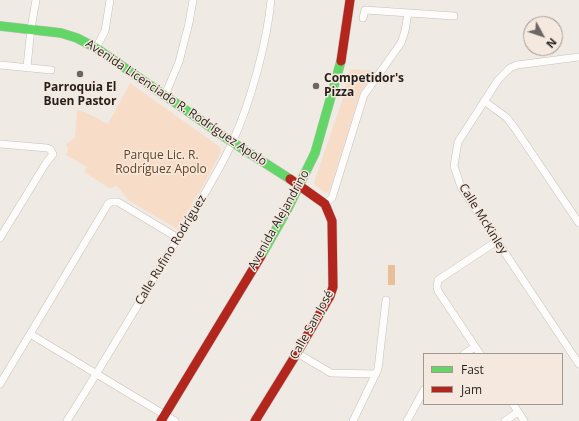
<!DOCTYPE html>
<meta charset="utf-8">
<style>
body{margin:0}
#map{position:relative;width:579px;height:421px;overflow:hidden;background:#f0eae4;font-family:"Open Sans",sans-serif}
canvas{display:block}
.legend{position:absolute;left:423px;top:353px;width:140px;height:52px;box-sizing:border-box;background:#f5e9df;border:1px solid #a19891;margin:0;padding:5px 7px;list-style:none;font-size:12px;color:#241f1c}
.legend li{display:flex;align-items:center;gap:8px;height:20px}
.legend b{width:20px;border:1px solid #a19891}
.north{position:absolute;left:523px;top:16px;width:40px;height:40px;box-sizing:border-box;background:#f5e9df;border:1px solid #a19891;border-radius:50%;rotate:130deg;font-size:11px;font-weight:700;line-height:16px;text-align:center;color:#241f1c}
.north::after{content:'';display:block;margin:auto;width:14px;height:18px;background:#6b6662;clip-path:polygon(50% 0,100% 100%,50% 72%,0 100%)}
</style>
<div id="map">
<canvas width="579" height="421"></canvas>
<ul class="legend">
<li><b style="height:5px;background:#63d668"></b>Fast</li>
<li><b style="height:5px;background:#b3261e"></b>Jam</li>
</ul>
<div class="north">N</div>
</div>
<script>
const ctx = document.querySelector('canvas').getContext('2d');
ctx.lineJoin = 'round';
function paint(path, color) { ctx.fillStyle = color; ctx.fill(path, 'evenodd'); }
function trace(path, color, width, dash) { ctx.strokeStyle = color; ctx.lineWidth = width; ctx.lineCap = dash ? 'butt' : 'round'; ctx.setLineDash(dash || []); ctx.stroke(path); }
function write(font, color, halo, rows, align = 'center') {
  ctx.font = font + ' "Open Sans",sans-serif'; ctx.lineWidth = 3; ctx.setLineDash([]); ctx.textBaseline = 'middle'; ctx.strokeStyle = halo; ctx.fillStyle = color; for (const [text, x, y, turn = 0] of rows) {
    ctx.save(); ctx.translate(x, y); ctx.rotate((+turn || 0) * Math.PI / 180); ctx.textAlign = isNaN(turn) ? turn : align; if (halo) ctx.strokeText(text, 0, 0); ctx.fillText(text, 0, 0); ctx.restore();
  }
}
const green = new Path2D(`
 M350 69 374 71 360 93 330 189 328 192 325 193 315 185 314 182 343 98Z
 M130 83 220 147 221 152 204 184 177 229 128 200 119 188 116 186 109 188 84 172 87 167 66 155 68 149 66 144 75 138 77 110 85 112 108 124Z`);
const water = new Path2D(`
 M388 265H395V285H388Z`);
const street = new Path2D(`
 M363 18 365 10 454 16
 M96 48 105 31 110 0
 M579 57 517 65 510 68 498 80 458 142 454 166 461 187 579 364
 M0 65 51 70
 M27 67 31 28 36 0
 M165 95 179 62 189 23 193 0
 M484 101 506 117 514 127 579 223
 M0 144 47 148 50 149 53 154 46 163 0 238
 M325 204 332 198 364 95 401 43 405 31 408 13
 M30 334 175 421
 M297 353 331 373 376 374
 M464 354 475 347
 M480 354 438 291 437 287 438 280 497 241
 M0 384 108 204 111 202H118L178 238
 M513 404 524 421
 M67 421C100 369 131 316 163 263 186 223 213 184 232 143 250 104 267 43 271 0
 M353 421 378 369 386 300
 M407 421 424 390
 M505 421 518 412`);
const fast = new Path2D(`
 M0 26 61 33 77 38 96 48 232 142 290 179
 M261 256 287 210 315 153 341 61`);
const jam = new Path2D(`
 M341 61 350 0
 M161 421 261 256
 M255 421 297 353 330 296 333 287 332 221 325 204 290 179`);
const markers = [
 [80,74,4,"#6b6662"],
 [316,86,4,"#6b6662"]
];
const poiNames = [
 ["Competidor's",324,79],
 ["Pizza",324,93],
 ["Parroquia El",80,88,"center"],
 ["Buen Pastor",80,102,"center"]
];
const streetNames = [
 ["Avenida Licenciado R. Rodríguez Apolo",176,103,34],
 ["Calle McKinley",483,219,58],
 ["Avenida Alejandrino",279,220,-61],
 ["Calle Rufino Rodríguez",171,250,-59],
 ["Calle San José",312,325,-61]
];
const parkNames = [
 ["Parque Lic. R.",161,156],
 ["Rodríguez Apolo",161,170]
];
paint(green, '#f7ddc7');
paint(water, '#e9bf9a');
trace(street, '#c5c0bb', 8);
trace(fast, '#c5c0bb', 10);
trace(jam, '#c5c0bb', 10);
trace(street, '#fdfcfb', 7);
trace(fast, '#63d668', 9);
trace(jam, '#b3261e', 9);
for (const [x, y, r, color] of markers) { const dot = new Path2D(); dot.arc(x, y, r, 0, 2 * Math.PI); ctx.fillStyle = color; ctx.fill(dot); trace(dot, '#f5e9df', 1.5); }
write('bold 12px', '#241f1c', '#f5e9df', poiNames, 'left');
write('12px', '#241f1c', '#f5e9df', streetNames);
write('12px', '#68411c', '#f5e9df', parkNames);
</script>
